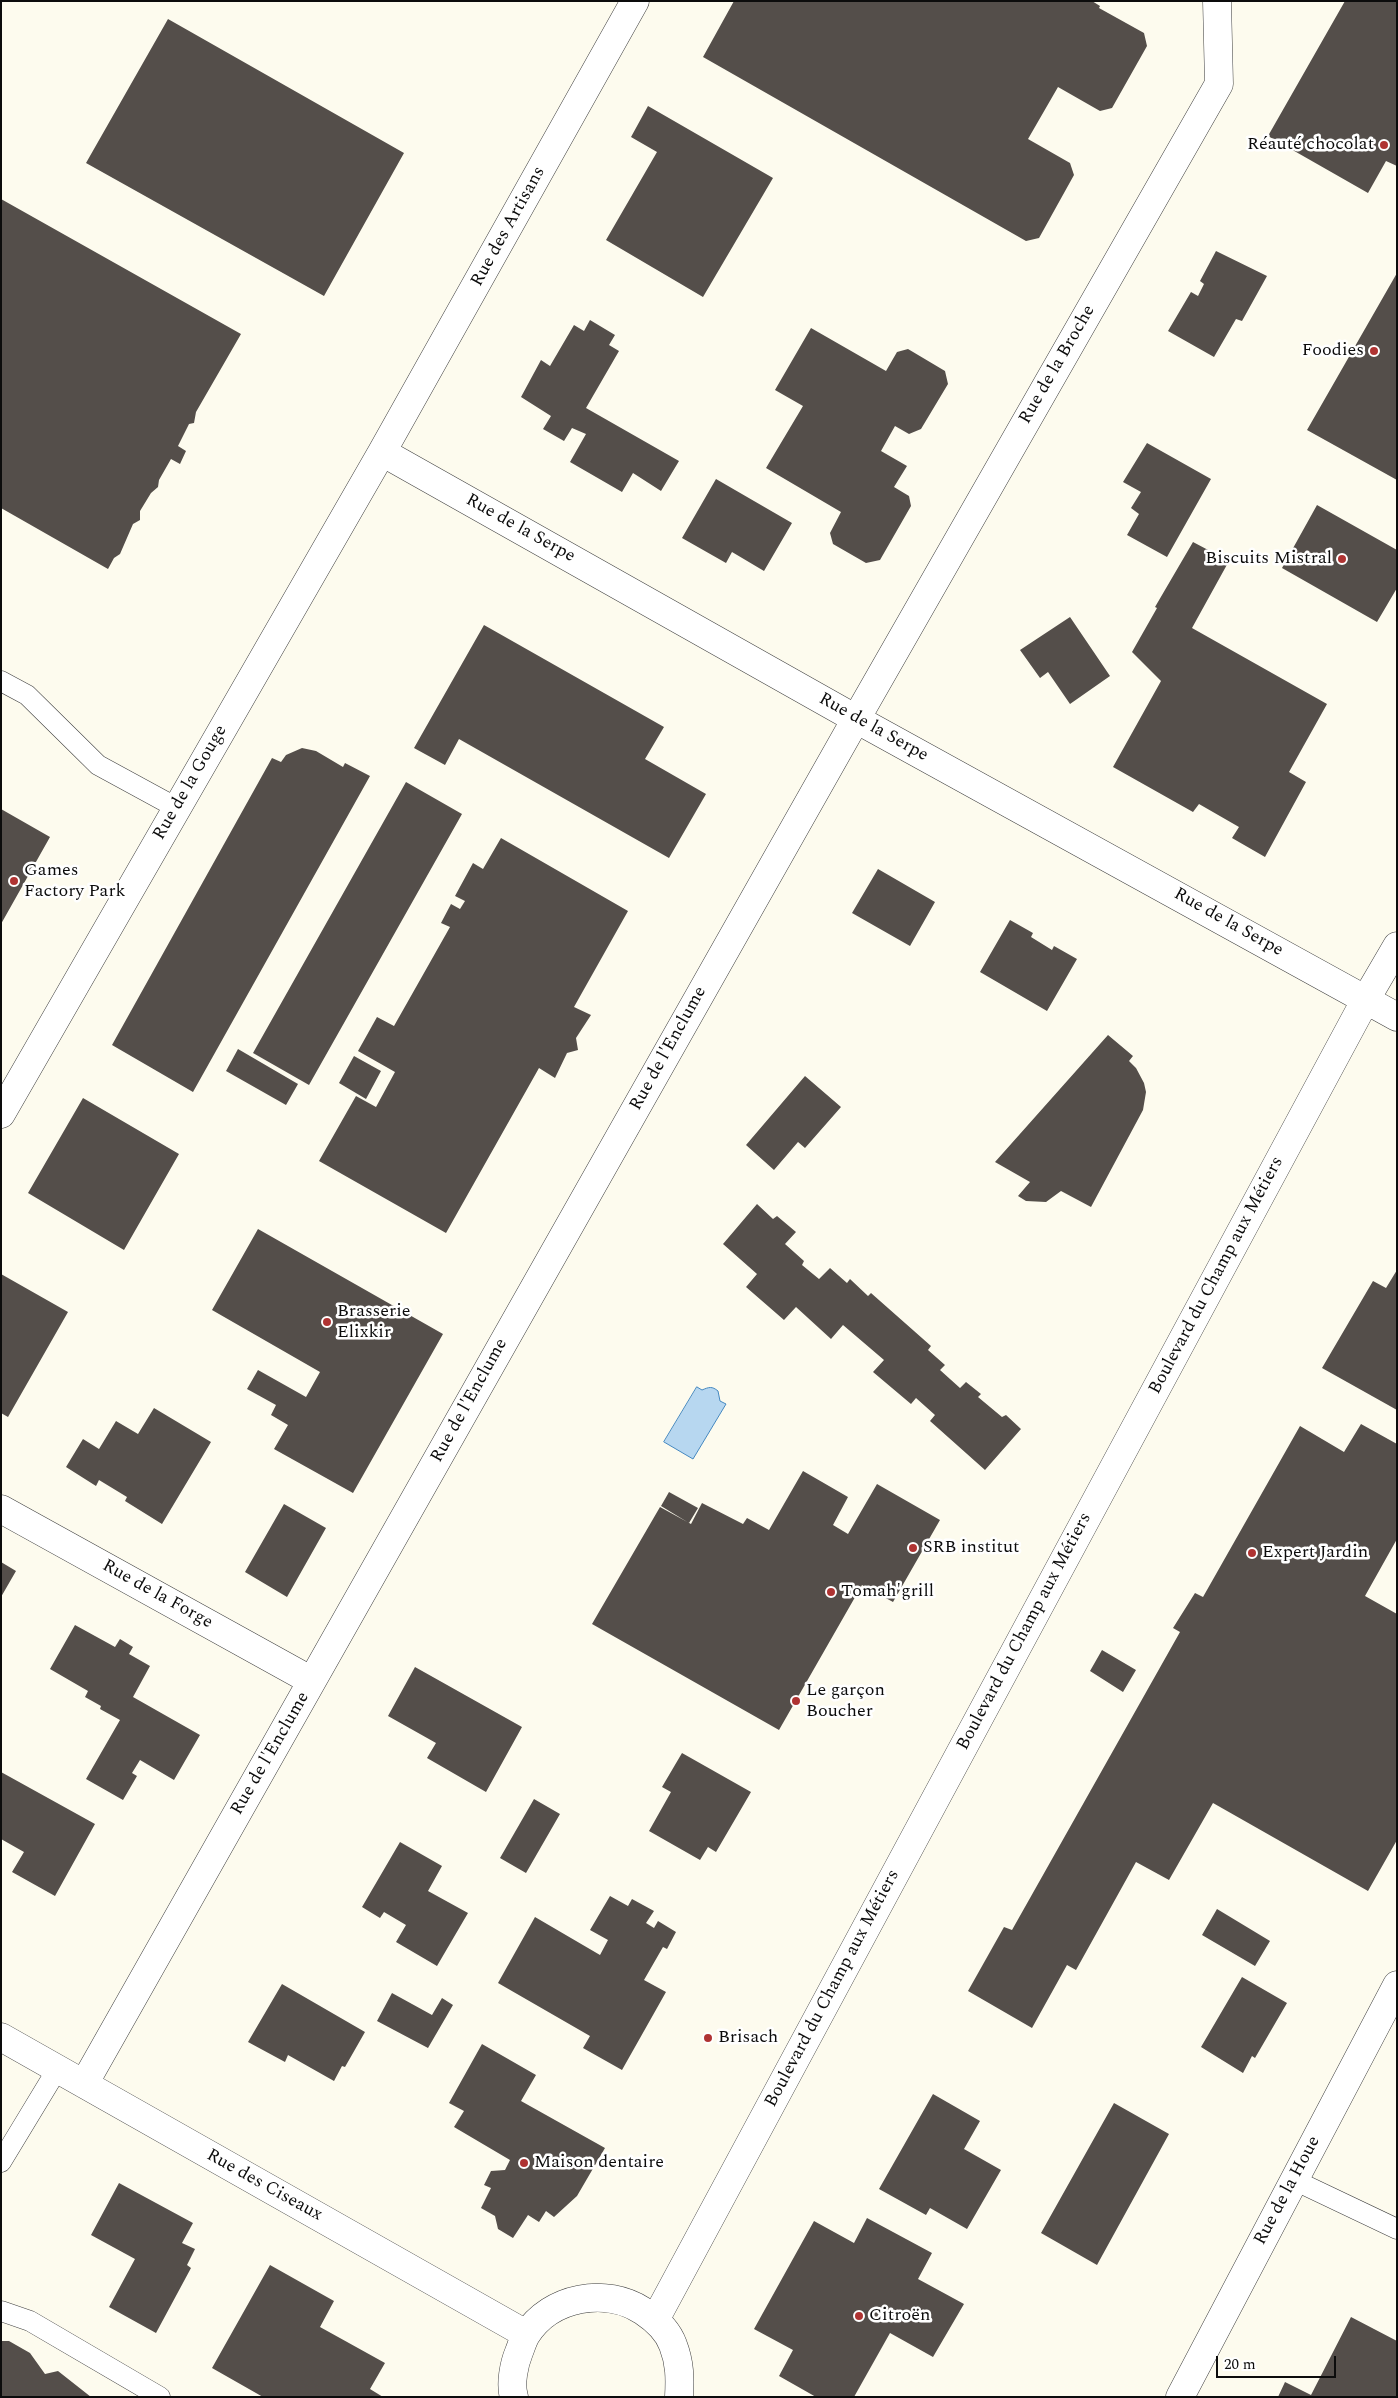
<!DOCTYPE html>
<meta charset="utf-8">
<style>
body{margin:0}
#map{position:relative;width:1398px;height:2398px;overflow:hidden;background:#fdfbee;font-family:Spectral,serif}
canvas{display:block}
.frame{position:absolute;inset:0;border:2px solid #0c0c0c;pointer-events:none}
.scale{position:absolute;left:1216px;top:2356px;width:120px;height:22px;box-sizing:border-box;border:2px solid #0c0c0c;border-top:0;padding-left:6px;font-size:15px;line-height:18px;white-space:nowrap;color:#0c0c0c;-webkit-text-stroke:4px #fff;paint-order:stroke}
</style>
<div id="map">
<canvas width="1398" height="2398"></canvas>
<div class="frame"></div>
<div class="scale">20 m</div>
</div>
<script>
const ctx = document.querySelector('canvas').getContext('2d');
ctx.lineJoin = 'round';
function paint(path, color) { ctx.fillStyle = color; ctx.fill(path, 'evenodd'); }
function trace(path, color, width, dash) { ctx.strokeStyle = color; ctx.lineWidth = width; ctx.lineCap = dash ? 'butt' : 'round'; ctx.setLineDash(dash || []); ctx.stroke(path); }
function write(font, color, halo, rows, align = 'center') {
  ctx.font = font + ' Spectral,serif'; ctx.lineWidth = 5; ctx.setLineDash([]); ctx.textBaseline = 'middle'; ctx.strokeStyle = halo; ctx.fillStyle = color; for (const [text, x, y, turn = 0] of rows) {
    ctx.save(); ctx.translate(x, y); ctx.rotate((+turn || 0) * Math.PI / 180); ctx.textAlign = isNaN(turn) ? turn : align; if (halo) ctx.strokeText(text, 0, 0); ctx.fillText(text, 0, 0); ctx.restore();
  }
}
const water = new Path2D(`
 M697 1387 702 1390C709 1387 712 1386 718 1391L720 1401 726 1404 693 1459 664 1442Z`);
const building = new Path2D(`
 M734 1H1092L1100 6 1099 8 1144 33 1147 46 1112 108 1100 111 1058 87 1028 139 1070 163 1074 175 1039 238 1026 241 703 57Z
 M1345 1H1397V166L1386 161 1368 193 1268 136Z
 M168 19 404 153 324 296 86 163Z
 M648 106 773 178 703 297 606 240 657 152 631 137Z
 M1 199 241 334 196 412 194 423 189 424 178 446 186 451 180 464 171 459 159 480 158 487 151 493 140 511V520L133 524 120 554 114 558 108 569 1 508Z
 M1216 251 1267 276 1242 321 1236 319 1214 357 1168 331 1191 292 1198 296 1204 284 1200 281Z
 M1397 273V480L1307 430Z
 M590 320 615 335 609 345 619 351 586 408 679 461 661 491 633 473 622 492 570 462 586 434 572 428 564 441 543 429 551 416 521 397 541 360 550 366 574 325 584 331Z
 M811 328 886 371 897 352 908 349 945 371 948 384 921 429 909 434 895 426 881 451 907 466 894 487 909 496 911 506 880 560 866 563 833 544 830 533 841 512 766 468 803 406 775 390Z
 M1147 443 1211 479 1167 557 1127 535 1139 514 1131 508 1141 492 1123 482Z
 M716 479 792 523 764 571 732 552 726 563 682 538Z
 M1317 505 1397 550V588L1377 622 1282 568Z
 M1193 542 1229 561 1192 628 1327 704 1289 772 1306 782 1265 857 1232 838 1239 827 1199 804 1193 812 1113 767 1161 681 1132 652 1157 608 1155 607Z
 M1070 617 1110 676 1070 704 1048 672 1040 678 1020 650Z
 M484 625 664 727 645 759 706 794 669 858 459 739 445 765 414 748Z
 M302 748 316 751 343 767 345 763 370 776 193 1092 112 1045 272 758 281 762 286 755Z
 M406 782 462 814 309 1085 253 1053Z
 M1 809 50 837 1 924Z
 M501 838 628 911 574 1007 591 1015 576 1038 578 1050 567 1053 555 1078 539 1068 446 1233 319 1161 356 1096 376 1107 395 1072 358 1051 377 1017 394 1026 450 927 441 923 451 904 460 909 465 901 455 896 473 863 483 869Z
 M878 869 935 902 910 946 852 913Z
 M1010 920 1033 933 1031 937 1052 950 1054 946 1077 959 1047 1011 980 972Z
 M1108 1035 1133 1056 1129 1061 1136 1068 1144 1083 1146 1092 1143 1110 1091 1207 1061 1191 1046 1202 1026 1201 1018 1196 1030 1182 995 1162Z
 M238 1049 298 1084 286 1105 226 1071Z
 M354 1056 381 1071 366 1099 339 1083Z
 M805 1076 841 1107 805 1148 798 1142 774 1170 746 1145Z
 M83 1098 179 1154 124 1250 28 1193Z
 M757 1204 773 1219 777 1216 796 1232 785 1244 804 1261 802 1265 819 1279 830 1268 847 1283 850 1279 868 1296 871 1293 931 1346 928 1350 945 1365 940 1370 960 1388 966 1382 981 1394 978 1397 1002 1417 1006 1415 1021 1429 985 1470 930 1421 935 1415 916 1398 911 1404 873 1372 884 1360 843 1325 831 1339 796 1307 784 1320 746 1287 757 1274 723 1244Z
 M258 1229 443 1334 353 1493 274 1449 288 1425 271 1415 276 1405 247 1389 258 1370 306 1397 320 1372 212 1310Z
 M1397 1270V1410L1322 1368 1373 1281 1386 1288Z
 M1 1274 68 1312 8 1417 1 1413Z
 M154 1408 211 1442 162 1524 125 1501 127 1497 99 1480 96 1486 66 1467 83 1439 99 1449 116 1421 138 1434Z
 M1361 1424 1397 1444V1539L1365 1596 1397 1614V1840L1368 1891 1213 1803 1169 1880 1136 1862 1076 1970 1067 1965 1032 2028 968 1991 1004 1927 1012 1930 1180 1632 1173 1628 1195 1593 1203 1597 1300 1426 1344 1452Z
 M803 1471 848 1497 833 1525 848 1534 877 1484 940 1520 893 1602 862 1585 779 1730 592 1624 660 1507 691 1524 702 1503 743 1524 747 1518 769 1530Z
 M669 1492 698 1508 689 1523 661 1506Z
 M284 1504 326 1528 287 1597 245 1572Z
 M1 1562 16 1571 1 1597Z
 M75 1625 115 1647 120 1639 133 1647 129 1654 150 1666 133 1697 200 1735 174 1780 140 1760 132 1773 137 1776 123 1800 86 1779 120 1720 100 1709 101 1706 85 1697 88 1691 50 1669Z
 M1102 1650 1136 1670 1123 1692 1090 1671Z
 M415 1667 522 1727 486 1792 427 1758 436 1743 388 1716Z
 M682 1753 751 1792 716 1852 708 1847 700 1860 649 1831 671 1792 662 1787Z
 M1 1772 95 1824 55 1896 12 1872 24 1852 1 1839Z
 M534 1799 560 1814 526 1873 500 1858Z
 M400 1842 442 1866 428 1891 468 1913 437 1966 396 1942 406 1925 384 1912 380 1918 362 1907Z
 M610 1896 628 1906 632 1899 654 1911 646 1923 654 1928 658 1921 676 1932 667 1949 663 1947 644 1980 666 1992 622 2070 583 2048 590 2036 498 1983 535 1917 600 1955 608 1940 590 1930Z
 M1217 1909 1270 1941 1255 1966 1202 1935Z
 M1242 1977 1287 2003 1255 2058 1252 2056 1243 2073 1201 2047Z
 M282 1984 365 2032 345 2067 342 2066 334 2081 288 2055 285 2062 248 2042Z
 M392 1993 432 2015 442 1998 453 2005 428 2048 377 2021Z
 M482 2044 536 2075 521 2101 605 2148 577 2196 554 2217 546 2211 539 2222 528 2215 513 2238 498 2229 495 2216 481 2208 491 2188 484 2185 491 2171 505 2170 510 2160 454 2127 464 2111 449 2103Z
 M933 2094 980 2121 964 2149 1001 2170 967 2229 930 2208 926 2215 879 2189Z
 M1114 2103 1169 2134 1097 2265 1041 2233Z
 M119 2183 193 2223 182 2243 195 2249 187 2265 191 2268 156 2333 109 2307 135 2259 91 2235Z
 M867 2218 932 2253 918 2279 964 2304 933 2357 890 2333 854 2397H816L779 2376 793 2350 754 2329 814 2221 854 2243Z
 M270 2265 334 2301 320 2327 385 2363 370 2389 383 2397H263L212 2368Z
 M1351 2317 1397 2341V2397H1278L1285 2382 1311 2395Z
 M1 2341H9L30 2353 45 2374 58 2371 91 2397H1Z`);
const service = new Path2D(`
 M1 681 27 695 98 765 177 808
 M1 2162 58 2068
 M1294 2180 1397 2229
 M1 2311 30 2321 160 2397`);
const minor = new Path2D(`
 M382 452 856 719 1397 1017
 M1 1114 382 452 635 1
 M1 1509 312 1681
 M1 2037 526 2334
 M84 2084 856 719 1219 84 1217 1
 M655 2320 1366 999 1397 946
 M514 2397C510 2384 514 2364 519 2352 521 2347 523 2340 526 2335 551 2296 606 2287 643 2311 655 2319 668 2331 673 2345 680 2363 680 2378 679 2397
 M1180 2397 1397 1985`);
const markers = [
 [1384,145,5,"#af3332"],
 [1374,351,5,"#af3332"],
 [1342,559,5,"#af3332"],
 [14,881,5,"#af3332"],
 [327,1322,5,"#af3332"],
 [913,1548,5,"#af3332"],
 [1252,1553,5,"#af3332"],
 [831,1592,5,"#af3332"],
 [796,1701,5,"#af3332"],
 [708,2038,5,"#af3332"],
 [524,2163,5,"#af3332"],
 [859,2316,5,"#af3332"]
];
const poiNames = [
 ["Réauté chocolat",1374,145,"right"],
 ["Foodies",1364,351,"right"],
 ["Biscuits Mistral",1332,559,"right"],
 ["Games",24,871],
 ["Factory Park",24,892],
 ["Brasserie",337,1312],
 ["Elixkir",337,1333],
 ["SRB institut",923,1548],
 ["Expert Jardin",1262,1553],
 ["Tomah'grill",841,1592],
 ["Le garçon",806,1691],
 ["Boucher",806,1712],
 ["Brisach",718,2038],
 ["Maison dentaire",534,2163],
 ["Citroën",869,2316]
];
const streetNames = [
 ["Rue des Artisans",509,227,-61],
 ["Rue de la Broche",1058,365,-60],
 ["Rue de la Serpe",520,529,29],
 ["Rue de la Serpe",873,728,29],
 ["Rue de la Gouge",191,783,-60],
 ["Rue de la Serpe",1228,923,29],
 ["Rue de l'Enclume",669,1049,-61],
 ["Boulevard du Champ aux Métiers",1217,1276,-62],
 ["Rue de l'Enclume",470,1401,-61],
 ["Rue de la Forge",157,1595,29],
 ["Boulevard du Champ aux Métiers",1025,1632,-62],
 ["Rue de l'Enclume",271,1754,-60],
 ["Boulevard du Champ aux Métiers",833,1989,-62],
 ["Rue des Ciseaux",264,2186,29],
 ["Rue de la Houe",1288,2191,-62]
];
paint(water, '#b7d7f0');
trace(water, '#4588c0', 1);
paint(building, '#544e4a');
trace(service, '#3f3f3f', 21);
trace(minor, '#3f3f3f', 29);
trace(service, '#fff', 20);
trace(minor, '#fff', 28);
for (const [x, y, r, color] of markers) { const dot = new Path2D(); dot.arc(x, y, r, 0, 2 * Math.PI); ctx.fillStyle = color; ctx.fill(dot); trace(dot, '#fff', 2); }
write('18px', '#0c0c0c', '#fff', poiNames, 'left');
write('18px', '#0c0c0c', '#fff', streetNames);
</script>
